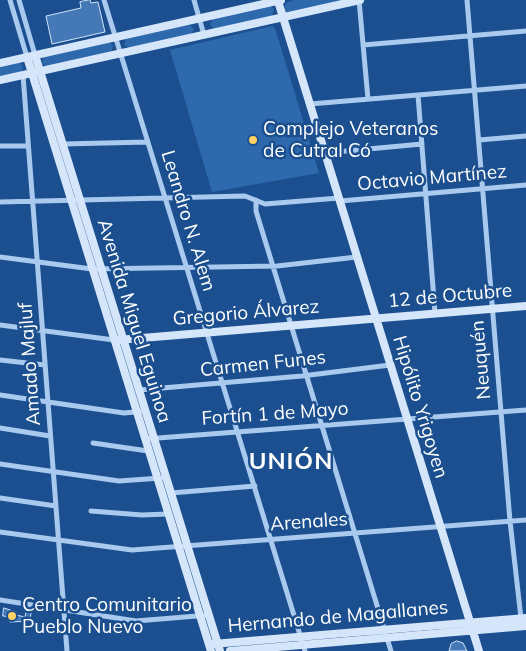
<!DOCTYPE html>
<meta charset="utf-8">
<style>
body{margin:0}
canvas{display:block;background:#1b4f8f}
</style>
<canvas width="526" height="651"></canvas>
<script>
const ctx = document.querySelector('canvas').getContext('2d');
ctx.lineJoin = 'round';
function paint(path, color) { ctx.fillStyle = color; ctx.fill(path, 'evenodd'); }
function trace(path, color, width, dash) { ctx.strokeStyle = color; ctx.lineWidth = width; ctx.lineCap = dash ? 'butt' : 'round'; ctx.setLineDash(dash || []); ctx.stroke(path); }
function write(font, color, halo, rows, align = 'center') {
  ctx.font = font + ' Mulish,sans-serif'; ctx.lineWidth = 5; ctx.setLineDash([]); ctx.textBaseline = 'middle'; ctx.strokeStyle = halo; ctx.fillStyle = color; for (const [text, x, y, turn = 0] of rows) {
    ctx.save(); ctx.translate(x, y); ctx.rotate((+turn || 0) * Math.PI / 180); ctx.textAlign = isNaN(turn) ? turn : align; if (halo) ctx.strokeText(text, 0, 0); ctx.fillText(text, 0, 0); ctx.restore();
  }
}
const green = new Path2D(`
 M294 0H345L286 12 284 9 286 3Z
 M270 6 274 9 272 16 214 29 210 25 213 18Z
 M189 24 194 29 191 35 129 48 124 45 126 38Z
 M272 26 275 28 319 173 212 192 170 50Z
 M110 42 113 46 111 52 47 66 42 64 43 57Z
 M20 62 23 66 22 72 0 78V65Z`);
const building = new Path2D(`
 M90 0 91 3 98 2 105 32 52 44 46 16 81 8 80 2Z
 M4 608 16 612V615L25 617 26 612 31 613 30 621 10 622 11 617 3 616Z
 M457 641 463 643 467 651H449L451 644Z`);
const street = new Path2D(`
 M10 0 27 57
 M19 0 35 55
 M104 0 305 651
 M194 0 204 35
 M359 0 368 99
 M467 0 510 521 522 627
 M363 45 526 31
 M23 75 67 651
 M418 95 435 313
 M310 104 526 86
 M479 140 526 136
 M63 144 148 142
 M0 146H28
 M325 153 422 144
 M256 200V211L391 651
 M340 201 526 185
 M0 202 245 196 265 204 339 198
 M0 257 92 269 277 266 357 257
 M0 325 114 340
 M0 360 45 365
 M139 390 302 376 390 365
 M0 395 124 413 145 411
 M0 428 50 436
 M145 439 526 410
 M93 443 148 451
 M0 464 119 481 161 478
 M171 493 255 486
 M0 498 56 506
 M91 511 142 515 168 514
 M0 532 132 550 526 520
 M0 600 136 621 209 615`);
const secondary = new Path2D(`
 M278 1 479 651
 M35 55 220 651
 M27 57 211 651
 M0 63 281 0
 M0 80 360 0
 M118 340 526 306
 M213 644 526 618
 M230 651 526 626`);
const markers = [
 [253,140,5,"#ffd166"],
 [12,616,5,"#ffd166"]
];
const poiNames = [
 ["Complejo Veteranos",263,129],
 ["de Cutral Có",263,151],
 ["Centro Comunitario",22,605],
 ["Pueblo Nuevo",22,627]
];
const streetNames = [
 ["Octavio Martínez",432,178,-5],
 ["Leandro N. Alem",188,221,73],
 ["12 de Octubre",450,296,-5],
 ["Gregorio Álvarez",246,313,-5],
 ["Avenida Miguel Eguinoa",134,321,73],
 ["Neuquén",481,360,-95],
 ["Amado Majluf",30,364,-94],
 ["Carmen Funes",263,364,-6],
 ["Hipólito Yrigoyen",420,407,73],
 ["Fortín 1 de Mayo",275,414,-4],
 ["Arenales",309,522,-4],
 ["Hernando de Magallanes",338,617,-5]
];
const districtNames = [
 ["UNIÓN",291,462]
];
paint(green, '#2e69ad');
paint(building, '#4478b7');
trace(building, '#cfe3fa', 1);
trace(street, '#a9c9ee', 5);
trace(secondary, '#d6e6fa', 8);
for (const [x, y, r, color] of markers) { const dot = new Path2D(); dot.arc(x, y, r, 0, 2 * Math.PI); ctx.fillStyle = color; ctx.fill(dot); trace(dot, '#1b4f8f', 2); }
write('19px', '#fff', '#1b4f8f', poiNames, 'left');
write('19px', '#fff', '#1b4f8f', streetNames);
ctx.letterSpacing = '1px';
write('bold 24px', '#fff', '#1b4f8f', districtNames);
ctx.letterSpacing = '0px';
</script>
